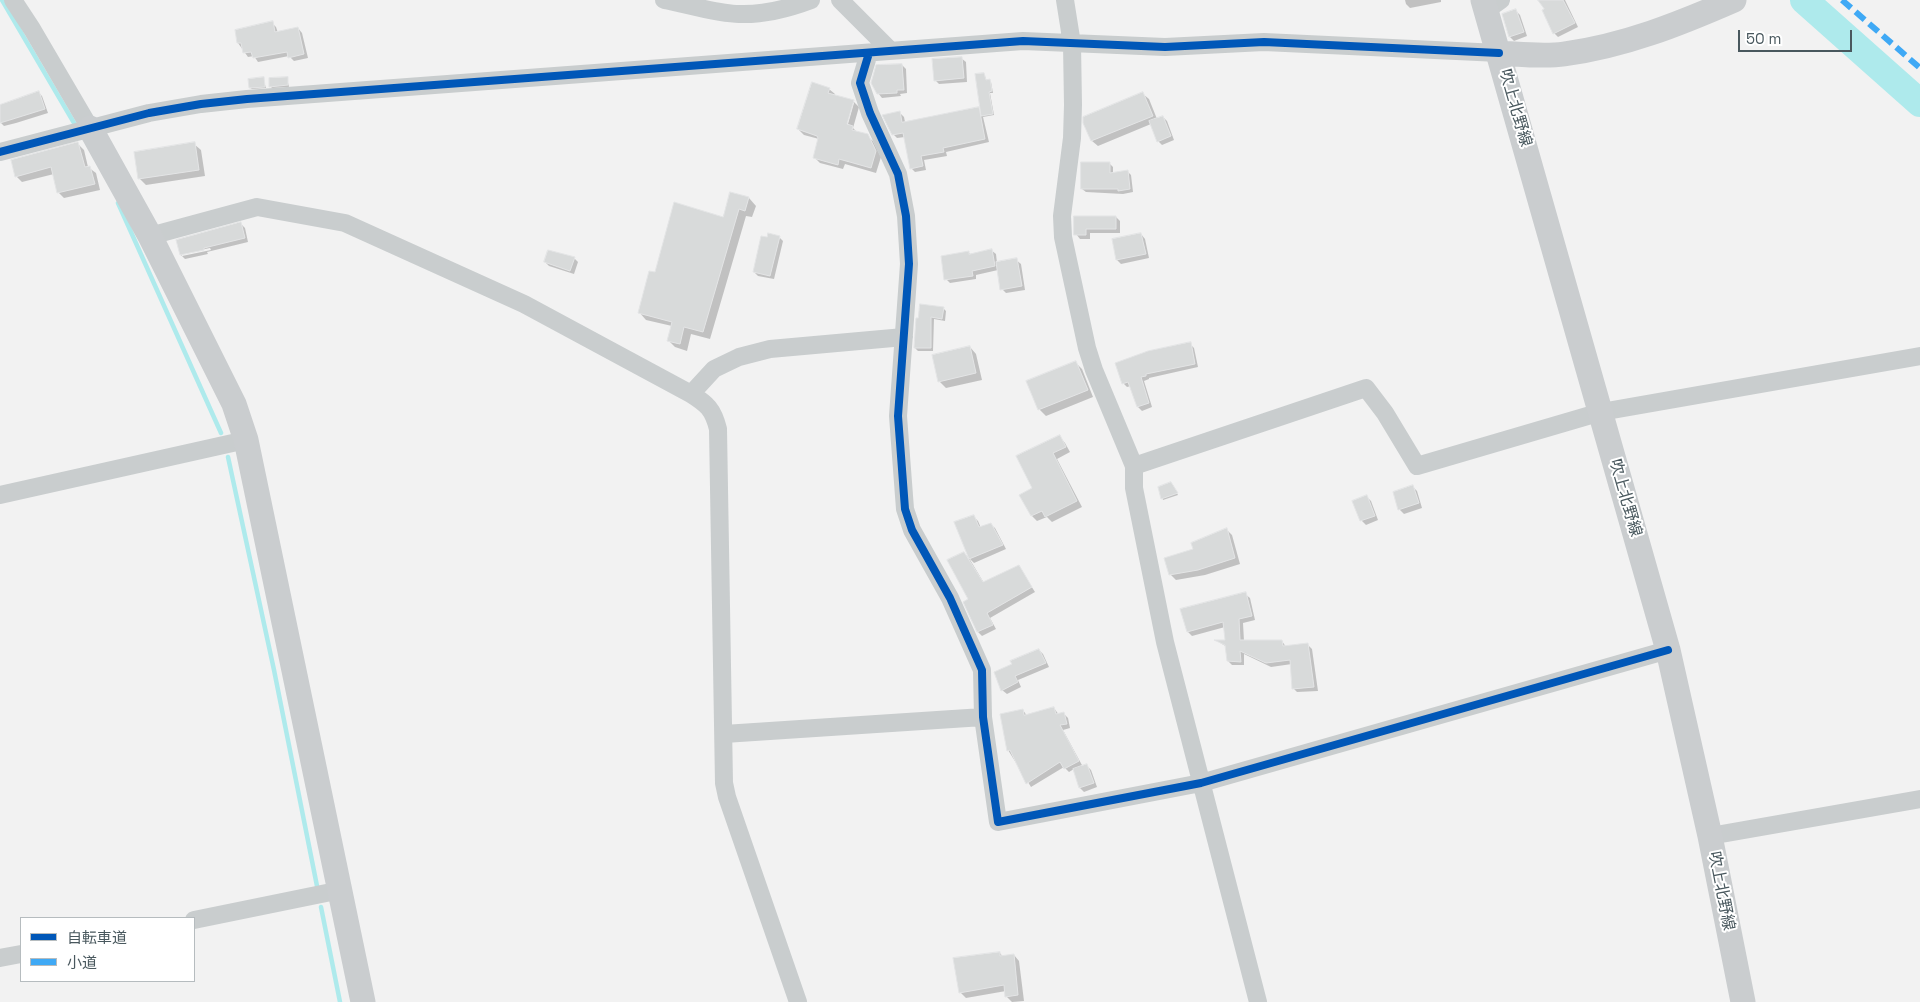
<!DOCTYPE html>
<meta charset="utf-8">
<style>
body{margin:0}
#map{position:relative;width:1920px;height:1002px;overflow:hidden;background:#f2f2f2;font-family:"Space Grotesk","Noto Sans JP",sans-serif}
canvas{display:block}
.legend{position:absolute;left:20px;top:917px;width:175px;height:65px;box-sizing:border-box;background:#fff;border:1px solid #b6bcbf;margin:0;padding:6px 9px;list-style:none;font-size:15px;color:#49585e}
.legend li{display:flex;align-items:center;gap:10px;height:25px}
.legend b{width:25px;border:1px solid #b6bcbf}
.scale{position:absolute;left:1738px;top:30px;width:114px;height:22px;box-sizing:border-box;border:2px solid #49585e;border-top:0;padding-left:6px;font-size:15px;line-height:18px;white-space:nowrap;color:#49585e;-webkit-text-stroke:4px #fff;paint-order:stroke}
</style>
<div id="map">
<canvas width="1920" height="1002"></canvas>
<ul class="legend">
<li><b style="height:6px;background:#0057b8"></b>自転車道</li>
<li><b style="height:6px;background:#3fa9f5"></b>小道</li>
</ul>
<div class="scale">50 m</div>
</div>
<script>
const ctx = document.querySelector('canvas').getContext('2d');
ctx.lineJoin = 'round';
function paint(path, color) { ctx.fillStyle = color; ctx.fill(path, 'evenodd'); }
function trace(path, color, width, dash) { ctx.strokeStyle = color; ctx.lineWidth = width; ctx.lineCap = dash ? 'butt' : 'round'; ctx.setLineDash(dash || []); ctx.stroke(path); }
function write(font, color, halo, rows, align = 'center') {
  ctx.font = font + ' "Space Grotesk","Noto Sans JP",sans-serif'; ctx.lineWidth = 4; ctx.setLineDash([]); ctx.textBaseline = 'middle'; ctx.strokeStyle = halo; ctx.fillStyle = color; for (const [text, x, y, turn = 0] of rows) {
    ctx.save(); ctx.translate(x, y); ctx.rotate((+turn || 0) * Math.PI / 180); ctx.textAlign = isNaN(turn) ? turn : align; if (halo) ctx.strokeText(text, 0, 0); ctx.fillText(text, 0, 0); ctx.restore();
  }
}
const shadow = new Path2D(`
 M1405 0H1441V2L1410 8 1406 4Z
 M1539 0H1565L1578 27 1558 37 1554 33 1546 10Z
 M1516 11 1520 15 1527 36 1514 41 1510 37Z
 M272 23 276 27 278 33 298 28 302 33 308 58 294 61 289 56 258 62 254 56 248 57 238 43Z
 M961 58 966 62 967 82 939 84 935 80Z
 M902 65 906 69 907 93 900 94 901 96 882 98 878 93Z
 M984 74 987 81 991 82 993 93H990L994 115 983 117 989 142 946 152 947 156 924 160 926 170 915 172 911 168 905 137 897 138 893 134 900 113 904 117 905 122 978 108 982 111Z
 M263 78 266 88 252 89 250 88Z
 M287 78 289 87 272 88 270 86Z
 M829 89 835 94 834 96 853 101 859 107 853 128 858 133 867 136 873 141 881 157 876 173 845 164 843 169 820 163 814 157 819 139 804 135 798 129ZM852 103H854L846 131 844 130Z
 M39 93 42 96 48 113 16 123 4 126 0 122V105Z
 M1143 94 1149 99 1157 119 1163 117 1167 121 1174 140 1162 145 1158 141 1151 124 1098 146 1092 141 1084 122Z
 M78 144 84 150 88 167 96 173 100 190 64 198 58 192 54 174 22 182 16 176Z
 M194 144 201 150 205 176 146 185 139 178Z
 M1109 163 1113 167V173L1127 171 1131 175 1133 192 1123 194 1086 192 1082 189Z
 M731 193 749 198 756 206 752 217 746 216 710 339 691 334 687 351 675 347 668 340 672 326 646 320 639 312 656 274 723 218Z
 M1076 217H1116L1120 221V233H1090V239H1080L1076 234Z
 M241 224 245 228 248 242 207 252 208 254 185 259 182 256 211 250 210 248 182 254V256L181 255 178 241Z
 M1141 234 1145 239 1149 258 1121 264 1117 260 1113 240Z
 M779 237 783 241 774 279 758 276 754 272Z
 M991 250 996 254 997 263 1016 260 1021 264 1025 290 1006 293 1002 289 998 270 976 275V279L950 283 946 279 969 253 971 255Z
 M574 258 578 262 574 274 549 266 545 262Z
 M943 308 946 311 945 321 934 319 933 351H918L915 348 920 320Z
 M1190 344 1194 348 1198 367 1149 378V379L1144 381 1152 407 1142 411 1138 407 1131 386 1127 387 1123 383Z
 M970 347 976 354 982 380 946 388 939 381Z
 M1076 363 1082 369 1093 397 1046 416 1039 409Z
 M1060 437 1065 443 1070 452 1057 459 1082 507 1052 522 1047 517 1037 521 1032 516 1021 495 1033 489Z
 M1172 485 1178 495 1163 500 1159 488Z
 M1413 487 1417 491 1422 508 1404 514 1400 510 1394 493Z
 M1367 497 1371 501 1378 520 1366 525 1362 521 1354 502Z
 M973 516 978 521 981 528 990 524 995 528 1006 549 974 563 970 559Z
 M1227 530 1232 535 1240 564 1205 575 1176 580 1170 574 1194 550Z
 M964 553 969 558 984 583 1019 567 1035 592 990 618 996 629 982 636 978 632 970 600Z
 M1245 594 1250 598 1255 620 1243 623 1244 641H1282L1286 647 1307 644 1312 649 1318 691 1297 692 1293 688 1292 664 1271 667 1244 654V665H1232L1228 661 1227 647 1217 641H1226L1225 627 1192 636 1188 632 1182 609Z
 M1039 650 1043 654 1049 667 1018 680 1021 687 1007 694 1002 690 1014 665Z
 M1054 708 1059 715 1064 714 1068 718 1070 728 1063 730 1083 767 1087 766 1091 770 1097 787 1084 792 1080 788 1074 769 1069 772 1064 767 1031 787 1008 750 1023 710 1027 716Z
 M1000 953 1003 957 1014 955 1019 961 1024 1001 1012 1002 1006 996V991L966 998 960 992Z`);
const stream = new Path2D(`
 M2 0 77 128
 M118 203 221 433
 M228 457 274 670 318 891
 M321 907 340 1002`);
const river = new Path2D(`
 M1804 0 1920 103`);
const building = new Path2D(`
 M1538 0H1563L1575 23 1553 34 1542 10 1544 9Z
 M1516 9 1524 32 1509 37 1502 14Z
 M273 21 275 32 298 27 304 54 288 58 287 52 253 58 251 52 243 53 241 43H237L235 30Z
 M962 57 964 78 934 81 932 59Z
 M902 64 904 90H897V93L877 94 871 83 876 65Z
 M984 73 986 80 990 79 992 91 989 92 993 114 981 116 975 74Z
 M264 77 265 87 249 88 248 79Z
 M288 77V85L269 87V78Z
 M812 82 830 88 828 93 854 100 847 124 853 126 852 130 868 134 876 151 871 168 839 159 838 165 813 158 818 138 817 136 797 129Z
 M39 91 45 109 0 123V105Z
 M1143 92 1153 116 1091 141 1083 123V117Z
 M979 107 985 139 943 148 944 152 921 156 923 166 910 169 903 133 892 135 882 115 900 111 902 122Z
 M1163 116 1171 136 1157 142 1149 121Z
 M78 142 85 167 90 166 95 184 57 193 51 167 15 177 11 160Z
 M195 142 199 170 138 179 134 152Z
 M1081 162H1110V173L1128 170 1130 189 1118 191V189H1081Z
 M730 192 749 197 745 211 739 209 703 332 684 327 680 344 667 341 672 322 638 313 649 271 655 272 674 202 723 217Z
 M1074 216H1116V229H1086V235H1074Z
 M241 222 245 238 204 248V250L180 255 176 240Z
 M768 233 780 236 770 276 753 272 761 236 767 237Z
 M1141 233 1146 254 1116 260 1112 239Z
 M992 249 995 266 972 271 973 276 944 280 941 256 969 251V254Z
 M548 250 575 257 570 271 544 262Z
 M1017 258 1022 286 1000 290 996 262Z
 M920 304 944 307 942 319 931 317V348H914L916 318H918Z
 M1191 342 1195 364 1146 374V376L1141 377 1149 403 1137 407 1128 382 1122 384 1115 363 1148 351Z
 M970 346 976 373 938 382 932 355Z
 M1076 361 1088 390 1038 410 1026 381Z
 M1060 435 1066 447 1053 453 1077 501 1045 517 1042 511 1031 516 1019 495 1032 488 1016 456Z
 M1171 482 1178 493 1161 499 1158 487Z
 M1413 485 1419 503 1398 510 1393 492Z
 M1367 495 1375 516 1360 521 1352 501Z
 M974 515 979 527 991 523 1003 545 969 559 954 522Z
 M1227 528 1235 558 1198 570 1169 575 1164 558 1193 549 1191 543Z
 M964 552 983 582 1019 565 1032 587 987 613 993 625 977 632 963 602 968 599 947 560Z
 M1246 592 1252 616 1239 619 1240 640H1282L1283 646 1308 643 1314 687 1292 689 1290 660 1266 663 1240 651 1241 662 1227 661 1225 645 1214 640H1225L1223 622 1187 632 1180 609Z
 M1039 649 1046 663 1015 676 1018 682 1001 691 994 672 1012 664 1010 661Z
 M1054 707 1056 714 1064 712 1067 724 1060 725 1079 761 1064 769 1060 762 1026 784 1010 750 1007 751 1000 714 1023 709 1024 715Z
 M1087 764 1094 783 1079 788 1073 769Z
 M1000 952V956L1014 954 1018 995 1005 997 1004 985 959 993 953 958Z`);
const street = new Path2D(`
 M13 0 32 29 90 128
 M664 0C686 4 718 14 739 14 764 15 787 9 811 0
 M840 0 891 51
 M1065 0 1072 44 1073 105 1072 138 1062 216 1063 237 1087 348 1094 370 1134 466V488L1165 642 1258 1002
 M1487 10 1501 0
 M869 53 860 83 870 113 898 174 906 216 909 264 898 416 905 509 912 530 950 598 982 670 983 717 998 822 1201 783 1668 650
 M0 152 149 113 201 104 247 99 1023 41 1165 47 1264 42 1499 53
 M150 236 257 207 345 223 524 304 691 394C707 404 713 409 718 429L724 783 727 797 798 1002
 M691 394 714 369 739 357 770 349 904 337
 M1134 466 1366 388 1385 413 1417 466 1601 412 1920 356
 M0 495 246 440
 M724 734 983 717
 M1710 836 1920 799
 M194 920 341 890
 M0 958 21 954`);
const secondary = new Path2D(`
 M1483 0 1668 650 1710 836 1743 1002
 M1499 53C1520 54 1543 57 1564 54 1624 46 1679 24 1734 0
 M90 128 150 236 234 404 246 440 363 1002`);
const quiet = new Path2D(`
 M1842 0 1920 68`);
const cycleway = new Path2D(`
 M869 53 860 83 870 113 898 174 906 216 909 264 898 416 905 509 912 530 950 598 982 670 983 717 998 822 1201 783 1668 650
 M0 152 149 113 201 104 247 99 1023 41 1165 47 1264 42 1499 53`);
const streetNames = [
 ["吹上北野線",1515,108,74],
 ["吹上北野線",1625,498,74],
 ["吹上北野線",1721,891,79]
];
paint(shadow, '#0003');
trace(stream, '#aeeaec', 4.5);
trace(river, '#aeeaec', 28);
paint(building, '#d8dada');
trace(building, '#e3e4e5', 1);
trace(street, '#c9cdce', 18);
trace(secondary, '#cacdcf', 25);
trace(quiet, '#3fa9f5', 6, [12, 6]);
trace(cycleway, '#0057b8', 8);
write('16px', '#49585e', '#fff', streetNames);
</script>
